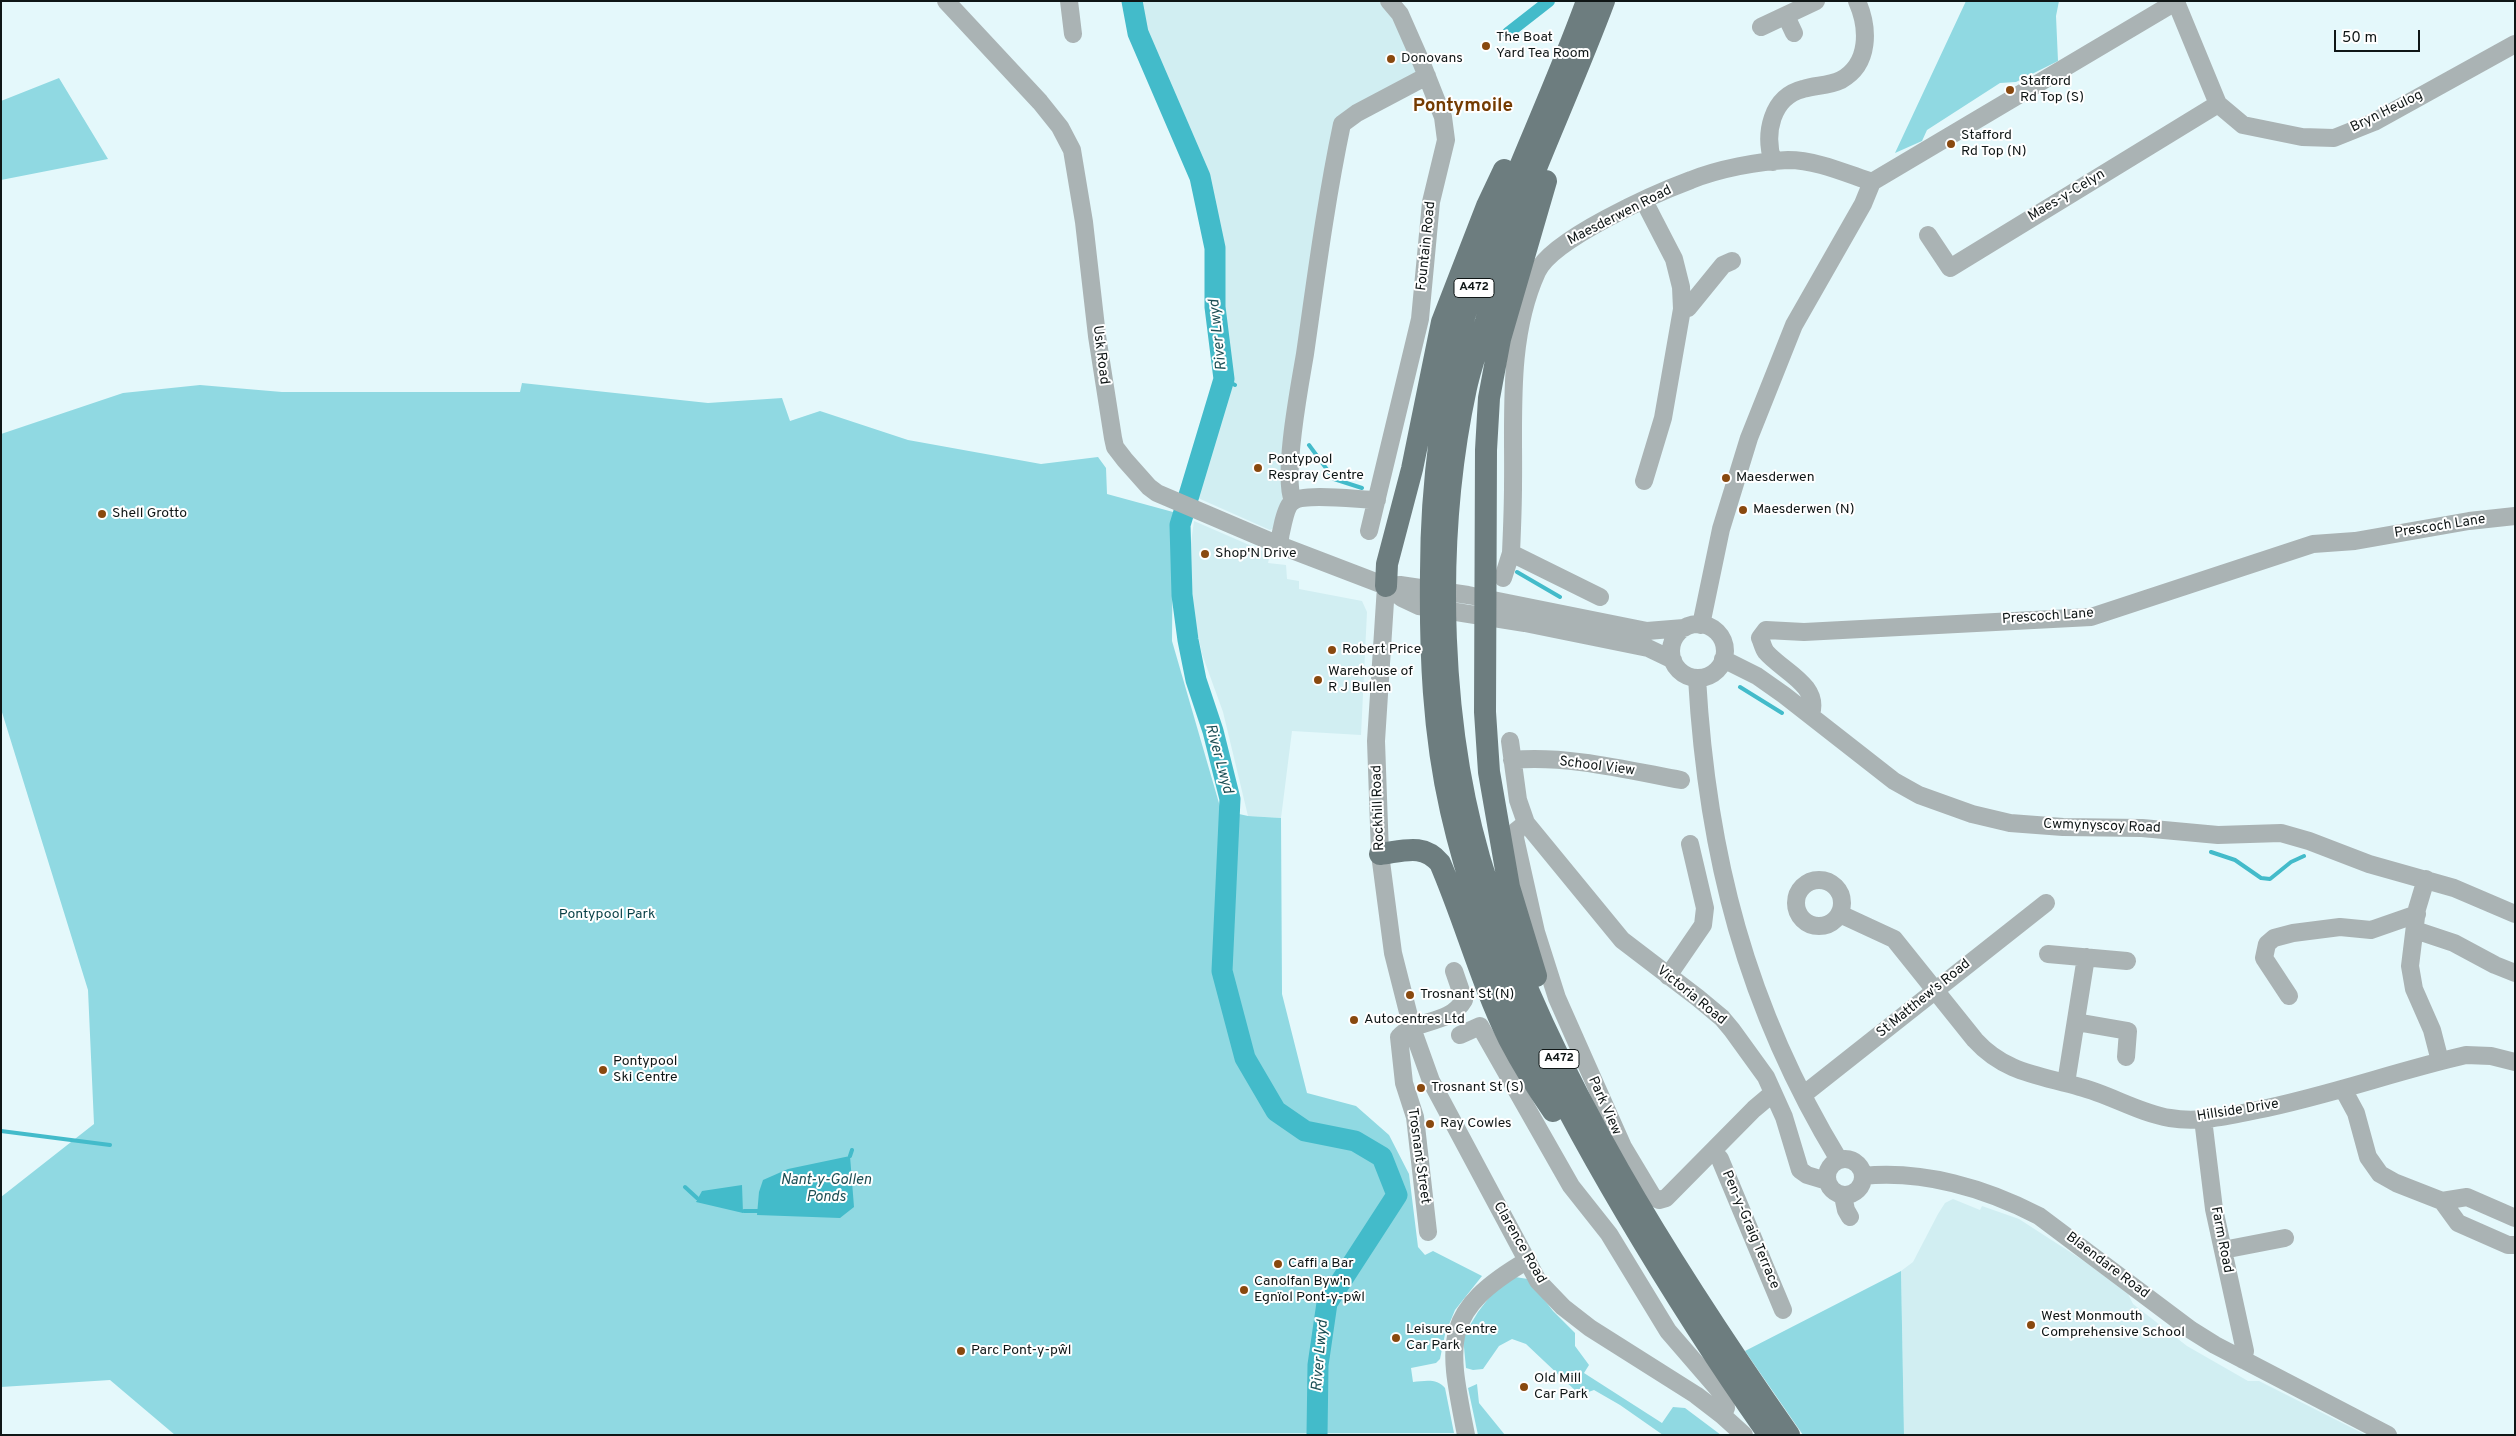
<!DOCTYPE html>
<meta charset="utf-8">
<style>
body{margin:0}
#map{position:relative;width:2516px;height:1436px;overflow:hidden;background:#e4f8fb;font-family:Overpass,sans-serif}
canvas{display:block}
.frame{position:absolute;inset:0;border:2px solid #0f1616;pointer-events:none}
.scale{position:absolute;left:2334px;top:30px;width:86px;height:22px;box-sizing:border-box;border:2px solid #0f1616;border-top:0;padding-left:6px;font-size:15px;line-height:18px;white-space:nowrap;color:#0f1616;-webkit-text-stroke:4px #fff;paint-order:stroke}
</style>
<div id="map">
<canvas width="2516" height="1436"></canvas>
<div class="frame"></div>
<div class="scale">50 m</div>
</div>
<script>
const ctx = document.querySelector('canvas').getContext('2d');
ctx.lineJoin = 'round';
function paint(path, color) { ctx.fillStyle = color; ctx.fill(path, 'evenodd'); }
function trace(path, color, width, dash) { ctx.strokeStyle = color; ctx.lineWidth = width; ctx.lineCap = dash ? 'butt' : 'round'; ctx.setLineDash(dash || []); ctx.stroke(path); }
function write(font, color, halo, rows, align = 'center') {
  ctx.font = font + ' Overpass,sans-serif'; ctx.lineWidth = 4; ctx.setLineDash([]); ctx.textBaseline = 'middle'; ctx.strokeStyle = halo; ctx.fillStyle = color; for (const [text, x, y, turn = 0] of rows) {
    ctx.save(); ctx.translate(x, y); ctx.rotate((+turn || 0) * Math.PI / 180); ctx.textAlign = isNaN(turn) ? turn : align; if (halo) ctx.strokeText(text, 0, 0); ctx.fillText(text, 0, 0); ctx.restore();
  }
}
const built = new Path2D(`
 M1132 1H1389L1427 76 1342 124 1286 460 1281 513 1274 528 1270 530 1198 498 1224 379 1215 307V248L1200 177 1138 33Z
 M1194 521 1270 554 1268 563 1286 565 1287 579 1299 581V589L1362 601 1367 612 1361 735 1292 731 1281 818 1248 816 1223 712 1202 654 1193 612 1187 572Z
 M1953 1199 1980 1210 1982 1206 2019 1219 2084 1261 2128 1294 2133 1304 2187 1346 2248 1381H2259L2366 1435H1904L1901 1271 1913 1262 1938 1214 1945 1203Z`);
const green = new Path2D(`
 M1966 1H2059L2056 16 2058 61 2016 82 2000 83 1927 130 1922 141 1895 153Z
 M59 78 108 159 1 180V101Z
 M522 383 708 403 782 398 790 421 820 411 908 440 1041 464 1098 457 1106 468 1107 494 1173 512 1172 641 1221 810 1248 816 1281 818 1282 994 1307 1093 1356 1106 1389 1135 1409 1174 1418 1247 1425 1255 1433 1251 1482 1276 1455 1310 1445 1334 1440 1359 1436 1363 1411 1368 1413 1382C1425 1381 1437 1378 1445 1388L1454 1433 175 1435 110 1380 1 1387V1197L94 1124 88 990 1 709V434L123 393 200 385 282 392H520Z
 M1901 1271 1904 1435H1803L1745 1351Z
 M1515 1277 1528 1279 1553 1311 1575 1333V1346L1589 1365 1584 1373 1662 1423 1673 1407 1685 1408 1721 1435H1663L1620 1405 1594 1390 1580 1395 1526 1344 1512 1339 1499 1346 1483 1369 1473 1370 1466 1368 1463 1337 1478 1312 1498 1286Z
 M1477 1384 1479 1403 1505 1435H1478L1468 1388Z`);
const water = new Path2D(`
 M850 1156 854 1207 840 1218 757 1215 759 1192 763 1180 788 1169Z
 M742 1185 743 1213 696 1202 702 1191Z`);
const stream = new Path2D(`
 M1224 379 1235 385
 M1309 445 1334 479 1362 488
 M1517 572 1560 597
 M1740 687 1782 713
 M2211 852 2235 860 2261 878 2270 879 2291 862 2304 856
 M1 1131 110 1145
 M850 1156 852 1150
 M685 1187 697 1198
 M744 1211H758`);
const canal = new Path2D(`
 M1508 33 1549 1`);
const river = new Path2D(`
 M1132 1 1138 33 1200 177 1215 248V307L1224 379 1180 525 1182 595 1188 640 1196 680 1213 731 1230 799 1222 971 1245 1058 1276 1111 1305 1131 1355 1141 1382 1157 1397 1195 1327 1303 1318 1365 1317 1435`);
const minor = new Path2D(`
 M946 1 1040 102 1060 127 1072 150 1084 222 1097 336 1113 438 1115 447 1125 460 1149 487 1157 493 1279 545 1386 586 1402 598 1419 606 1525 623 1648 648 1673 660
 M1069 1 1073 34
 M2176 2 2218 104 2243 125 2302 137 2334 138 2374 122 2515 44
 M1786 16 1794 33
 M1761 27 1816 1
 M1773 162C1764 134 1771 97 1803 89 1816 85 1828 86 1841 80 1870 64 1869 28 1857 1
 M1872 182 2177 1
 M1644 201 1674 259 1681 287 1682 309 1663 418 1644 481
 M1928 235 1950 268 2218 104
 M1682 309 1688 308 1723 265 1732 261
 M1293 501C1282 476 1300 384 1305 354 1316 277 1326 200 1342 124L1357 113 1427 76
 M1369 531 1420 319 1431 202 1446 140 1443 117 1422 64 1400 14 1389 1
 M1279 545C1280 536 1285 507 1292 502 1304 492 1360 500 1377 500
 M1503 578 1511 553
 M1386 586 1376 741 1380 854 1393 953 1412 1028 1431 1081 1538 1281 1563 1307 1590 1328 1696 1395 1722 1415 1744 1435
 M1386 586 1400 585 1468 595 1647 631 1684 628
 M1600 597 1511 553C1512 530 1513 508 1513 485 1514 415 1507 338 1537 272 1552 239 1656 193 1691 180 1718 169 1759 161 1788 160 1816 160 1845 173 1872 182
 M1671 651a27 27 0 1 1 54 0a27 27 0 1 1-54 0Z
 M1701 625 1721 529 1749 438 1794 325 1863 204 1872 182
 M1723 659 1757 676 1784 695 1894 781 1919 795 1972 814 2010 823 2063 827 2142 828 2218 835 2281 833 2309 841 2369 864 2454 888 2515 914
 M1697 678C1707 855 1746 1007 1839 1160
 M1811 714C1820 685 1782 671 1766 652 1763 648 1762 642 1760 638L1766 630 1804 632 2091 617 2313 544 2355 541 2469 521 2515 516
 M1510 741 1518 800 1526 823 1516 831 1515 838 1536 932 1557 998 1623 1147 1653 1197 1659 1200 1666 1198 1754 1109 1773 1093
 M1512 760C1567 755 1627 770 1681 780
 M1526 823 1622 940 1698 998 1722 1018 1732 1030 1766 1077 1784 1117 1800 1170 1807 1175 1827 1181
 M2426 879 2417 909 2410 966 2414 989 2432 1030 2440 1061
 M1796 903a23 23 0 1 1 46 0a23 23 0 1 1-46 0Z
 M1840 914 1894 939 1975 1040C2005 1073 2039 1075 2080 1087 2111 1095 2139 1113 2170 1118 2198 1123 2229 1116 2257 1110 2328 1096 2396 1071 2466 1055L2491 1056 2515 1062
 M2415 930 2454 943 2495 965 2515 973
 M2048 954 2127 961
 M1668 976 1703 925 1705 908 1690 844
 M2289 996 2264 958 2267 944 2274 938 2293 933 2340 927 2371 930 2417 914
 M2076 1022 2128 1031 2126 1057
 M1460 1035 1480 1026 1571 1186 1609 1234 1668 1331 1725 1397 1726 1408 1722 1415
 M2066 1083 2086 957
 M2343 1089 2356 1113 2368 1157 2380 1174 2396 1183 2442 1201 2467 1197 2515 1218
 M1803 1095 2046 903
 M2203 1119 2214 1209 2245 1351 2243 1360
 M1713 1151 1720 1159 1783 1310
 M1827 1177a18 18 0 1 1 36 0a18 18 0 1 1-36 0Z
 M1863 1176C1923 1170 1985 1188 2039 1216L2191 1330 2215 1345 2388 1435
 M1843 1196 1846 1210 1850 1217
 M2442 1201 2458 1223 2508 1245H2515
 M1428 1232 1415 1117 1404 1083 1399 1037C1416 1018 1449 1026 1464 1000L1454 971
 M2223 1250 2285 1238
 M1466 1435C1448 1343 1439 1312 1528 1260`);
const major = new Path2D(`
 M1587 1C1550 103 1501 201 1468 304 1443 385 1431 488 1431 572 1430 652 1433 732 1451 811 1484 956 1551 1086 1626 1213 1671 1289 1718 1363 1769 1435
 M1604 1C1576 76 1542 149 1514 224 1503 256 1495 289 1486 321 1479 343 1471 365 1466 388 1433 542 1438 736 1488 886 1553 1081 1672 1267 1789 1435
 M1386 586 1387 564 1412 469 1442 322 1487 206 1504 170
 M1380 854C1404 851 1423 843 1440 863 1465 921 1481 982 1509 1039 1522 1064 1537 1088 1553 1111
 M1536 976 1509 887 1489 772 1485 712 1486 450 1489 398 1500 339 1546 181`);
const markers = [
 [1486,46,5,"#89490f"],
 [1391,59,5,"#89490f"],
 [2010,90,5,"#89490f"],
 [1951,144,5,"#89490f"],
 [1258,468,5,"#89490f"],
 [1726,478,5,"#89490f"],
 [1743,510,5,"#89490f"],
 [102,514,5,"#89490f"],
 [1205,554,5,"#89490f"],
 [1332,650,5,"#89490f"],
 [1318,680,5,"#89490f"],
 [1410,995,5,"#89490f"],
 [1354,1020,5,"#89490f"],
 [603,1070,5,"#89490f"],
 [1421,1088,5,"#89490f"],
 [1430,1124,5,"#89490f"],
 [1278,1264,5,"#89490f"],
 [1244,1290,5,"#89490f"],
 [2031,1325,5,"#89490f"],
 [1396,1338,5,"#89490f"],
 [961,1351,5,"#89490f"],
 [1524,1387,5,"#89490f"]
];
const shields = [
 [1474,288,40],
 [1559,1059,40]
];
const shieldNames = [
 ["A472",1474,288],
 ["A472",1559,1059]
];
const poiNames = [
 ["The Boat",1496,38],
 ["Yard Tea Room",1496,54],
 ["Donovans",1401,59],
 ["Stafford",2020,82],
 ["Rd Top (S)",2020,98],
 ["Stafford",1961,136],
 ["Rd Top (N)",1961,152],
 ["Pontypool",1268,460],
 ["Respray Centre",1268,476],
 ["Maesderwen",1736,478],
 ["Maesderwen (N)",1753,510],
 ["Shell Grotto",112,514],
 ["Shop'N Drive",1215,554],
 ["Robert Price",1342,650],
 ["Warehouse of",1328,672],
 ["R J Bullen",1328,688],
 ["Trosnant St (N)",1420,995],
 ["Autocentres Ltd",1364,1020],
 ["Pontypool",613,1062],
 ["Ski Centre",613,1078],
 ["Trosnant St (S)",1431,1088],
 ["Ray Cowles",1440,1124],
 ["Caffi a Bar",1288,1264],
 ["Canolfan Byw'n",1254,1282],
 ["Egnïol Pont-y-pŵl",1254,1298],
 ["West Monmouth",2041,1317],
 ["Comprehensive School",2041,1333],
 ["Leisure Centre",1406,1330],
 ["Car Park",1406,1346],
 ["Parc Pont-y-pŵl",971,1351],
 ["Old Mill",1534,1379],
 ["Car Park",1534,1395]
];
const streetNames = [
 ["Bryn Heulog",2387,112,-26],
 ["Maes-y-Celyn",2067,196,-31],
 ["Maesderwen Road",1620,216,-27],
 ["Fountain Road",1427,246,-84],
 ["Usk Road",1100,355,83],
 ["Prescoch Lane",2440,527,-9],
 ["Prescoch Lane",2048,617,-4],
 ["School View",1597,767,7],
 ["Rockhill Road",1379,808,-92],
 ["Cwmynyscoy Road",2102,827,2],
 ["Victoria Road",1691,996,39],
 ["St Matthew's Road",1924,999,-39],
 ["Park View",1604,1106,66],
 ["Hillside Drive",2238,1111,-9],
 ["Trosnant Street",1418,1156,82],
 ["Pen-y-Graig Terrace",1750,1230,67],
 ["Farm Road",2221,1240,79],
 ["Clarence Road",1519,1243,60],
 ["Blaendare Road",2107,1266,37]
];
const parkNames = [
 ["Pontypool Park",607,915]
];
const waterNames = [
 ["River Lwyd",1219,335,-96],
 ["River Lwyd",1218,759,75],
 ["Nant-y-Gollen",826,1181],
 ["Ponds",826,1198],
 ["River Lwyd",1321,1356,-85]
];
const districtNames = [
 ["Pontymoile",1463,107]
];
paint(built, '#d1eef2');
paint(green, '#90d9e2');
paint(water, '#43bbca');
trace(stream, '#43bbca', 4);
trace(canal, '#43bbca', 12);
trace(river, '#43bbca', 21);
trace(minor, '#aab3b4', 18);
trace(major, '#6d7d7f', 22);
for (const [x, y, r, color] of markers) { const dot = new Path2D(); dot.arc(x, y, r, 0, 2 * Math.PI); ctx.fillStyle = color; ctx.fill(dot); trace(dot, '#fff', 2); }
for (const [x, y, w] of shields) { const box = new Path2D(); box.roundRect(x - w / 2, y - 9.5, w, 19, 4); ctx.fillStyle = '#fff'; ctx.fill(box); trace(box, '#0f1616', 1); }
write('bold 12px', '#0f1616', null, shieldNames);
write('14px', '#0f1616', '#fff', poiNames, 'left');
write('14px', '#0f1616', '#fff', streetNames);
write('14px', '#073f46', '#fff', parkNames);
write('italic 15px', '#1c4f55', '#fff', waterNames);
write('bold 19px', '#743b02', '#fff', districtNames);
</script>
